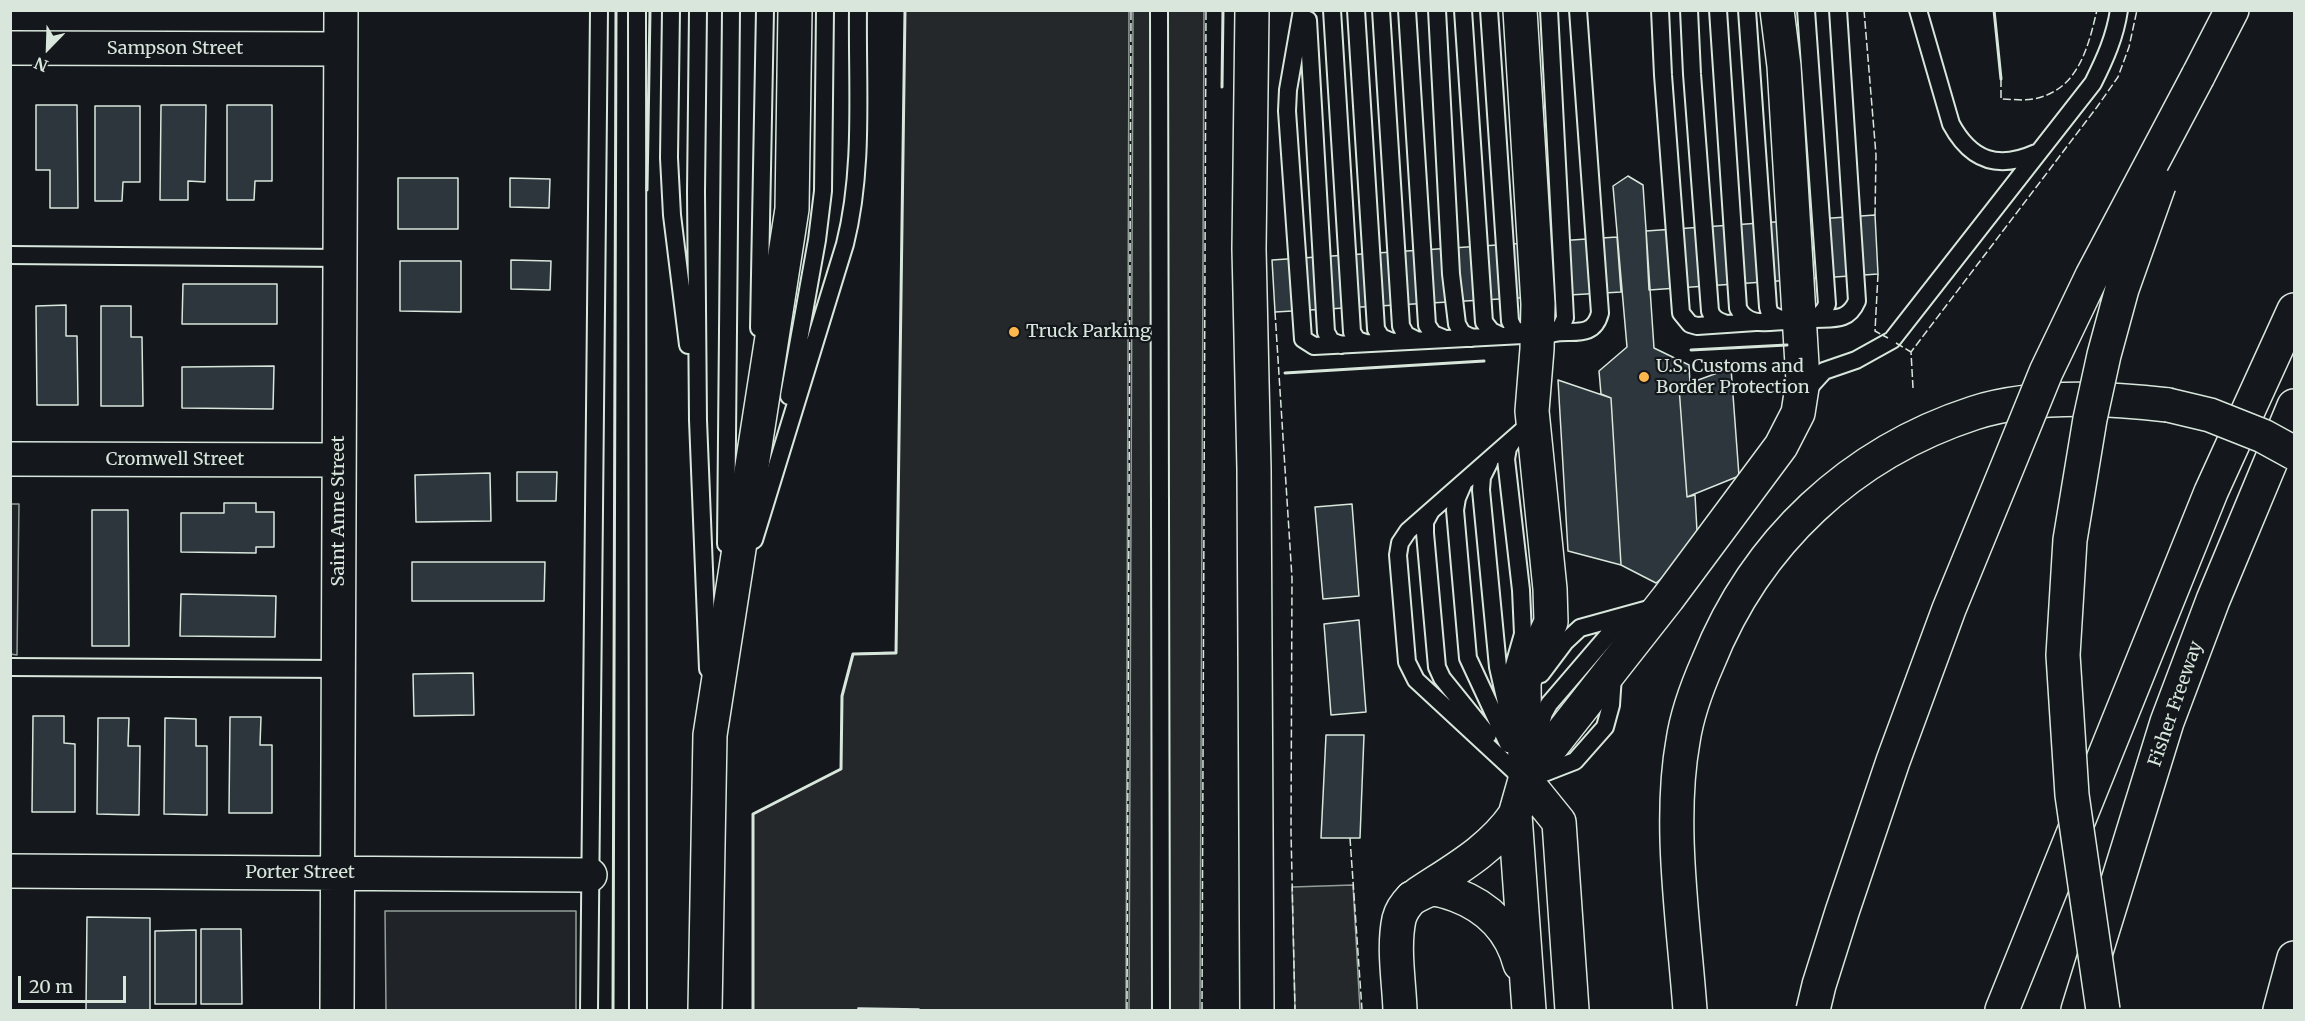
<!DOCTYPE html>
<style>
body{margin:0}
#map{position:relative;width:2305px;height:1021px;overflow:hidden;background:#14181c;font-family:Merriweather,serif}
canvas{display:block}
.frame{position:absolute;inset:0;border:12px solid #d8e6dc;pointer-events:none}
.north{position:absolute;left:18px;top:18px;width:60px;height:60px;-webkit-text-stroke:4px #14181c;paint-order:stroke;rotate:203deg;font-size:16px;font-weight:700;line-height:24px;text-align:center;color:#d8e6dc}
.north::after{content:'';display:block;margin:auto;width:21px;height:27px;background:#d8e6dc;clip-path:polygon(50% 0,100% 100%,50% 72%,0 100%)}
.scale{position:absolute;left:18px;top:976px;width:108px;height:27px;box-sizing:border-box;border:3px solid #d8e6dc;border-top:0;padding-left:8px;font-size:18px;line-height:21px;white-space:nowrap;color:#d8e6dc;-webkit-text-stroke:4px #14181c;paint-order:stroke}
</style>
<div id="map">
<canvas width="2305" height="1021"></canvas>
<div class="frame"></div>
<div class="north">N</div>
<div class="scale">20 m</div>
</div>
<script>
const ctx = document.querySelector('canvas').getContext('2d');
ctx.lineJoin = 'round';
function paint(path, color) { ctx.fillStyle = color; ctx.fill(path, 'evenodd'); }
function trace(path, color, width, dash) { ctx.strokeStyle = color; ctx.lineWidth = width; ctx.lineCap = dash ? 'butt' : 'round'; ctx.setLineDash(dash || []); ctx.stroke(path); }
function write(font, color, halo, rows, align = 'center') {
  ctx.font = font + ' Merriweather,serif'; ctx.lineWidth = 4.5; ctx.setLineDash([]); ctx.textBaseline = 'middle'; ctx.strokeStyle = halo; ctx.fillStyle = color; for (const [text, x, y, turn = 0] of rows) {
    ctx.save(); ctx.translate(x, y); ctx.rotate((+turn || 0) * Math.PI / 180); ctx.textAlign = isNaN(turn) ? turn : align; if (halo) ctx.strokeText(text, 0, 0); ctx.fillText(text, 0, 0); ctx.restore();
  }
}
const green = new Path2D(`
 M11 504H19L17 655 10 654Z
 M385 911H576V1010H386Z`);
const parking = new Path2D(`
 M905 11H1129L1126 1010H753V814L841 769 842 696 853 654 896 652Z
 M1133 11H1204L1200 1010H1129Z
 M1353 885 1360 1010H1295L1292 887Z`);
const building = new Path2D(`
 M36 105H77L78 208H50V170H36Z
 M161 105H206L205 182 188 181V200H160Z
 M227 105H272V181H255L254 200H227Z
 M95 106H140V182H123L122 201H95Z
 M1628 176 1643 185 1654 348 1689 365 1690 384 1679 387 1687 497 1695 495 1698 549 1656 583 1621 565 1611 398 1601 394 1599 371 1627 347 1613 186Z
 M398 178H458V229H398Z
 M510 178 550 179 549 208 510 207Z
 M1875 215 1878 274 1649 290 1646 231Z
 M1617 237 1621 292 1275 312 1272 260Z
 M511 260 551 261 550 290 511 289Z
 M400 261H461V312L400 311Z
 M183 284H277V324H182Z
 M66 305V336H77L78 405H37L36 306Z
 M101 306H131V337H142L143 406H101Z
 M274 366 273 409 182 408V367Z
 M1731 368 1739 476 1687 497 1679 387Z
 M1558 380 1611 398 1621 565 1568 551Z
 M517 472H557L556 501H517Z
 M490 473 491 521 416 522 415 475Z
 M224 503H256V512H274V547H256V553L181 552V513H224Z
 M1352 504 1359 596 1323 599 1315 507Z
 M92 510H128L129 646H92Z
 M412 562H545L544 601H412Z
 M181 594 276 596 275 637 180 636Z
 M1359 620 1366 712 1331 715 1324 624Z
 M473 673 474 715 414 716 413 674Z
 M33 716H64V743L75 744V812H32Z
 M230 717H261L260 745H272V813H229Z
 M98 718H129L128 746H140L139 815 97 814Z
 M165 718 196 719V746H207V815L164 814Z
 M1326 735H1364L1360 838H1321Z
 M87 917 150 918V1010H86Z
 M201 929H241L242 1004H201Z
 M196 930V1004H155V931Z
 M858 1008 919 1009V1010H858Z`);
const lane = new Path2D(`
 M637 10 638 1010
 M671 10 669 158 672 215 688 345
 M698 10 696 192 698 420 708 669
 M1159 10 1161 1010
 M1302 10 1288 90 1287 111 1303 339 1314 346 1523 335
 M1332 10 1352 332 1357 340 1366 343
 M1356 10 1376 329 1381 337 1392 342
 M1381 10 1401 326 1406 335 1416 340
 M1407 10 1427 325 1433 334 1445 339
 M1437 10 1451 274 1457 324 1462 333 1472 338
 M1463 10 1484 322 1491 331 1501 336
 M1489 10 1510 321 1514 329 1529 336
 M1549 10 1565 318 1561 327 1552 333
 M1660 10 1663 75 1681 313 1690 324 1697 326 1756 322
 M1689 10 1692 74 1710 311C1713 319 1718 321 1726 324
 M1718 10 1738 308C1747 327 1767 322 1784 321
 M1747 10 1768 307 1770 314 1787 322
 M1806 10 1827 304C1824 313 1818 316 1810 321
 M1918 10 1951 124C1971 161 1998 170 2036 153
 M1308 20 1326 332 1331 341 1341 345
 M10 255 340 258
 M1814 319C1833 318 1848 322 1857 301L1838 10
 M759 328 765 10
 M1539 345C1553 317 1591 349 1600 313L1578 10
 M1804 393 1824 371 1856 360 1892 340 2093 83C2105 59 2115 37 2119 10
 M789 396 817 240 823 191 825 10
 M1489 463 1482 477 1481 490 1498 667 1513 733
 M1463 484 1457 498 1455 510 1468 658 1508 744
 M1431 511 1425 522V533L1437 667 1442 678 1488 735
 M754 540 845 244C864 169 857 88 858 10
 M726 544 731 10
 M10 667 338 669
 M1541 674 1565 642 1580 628 1656 607
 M1511 676 1523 634 1521 590 1506 459 1508 448 1512 442
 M1535 745 1544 713 1549 704 1616 626 1628 618
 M1534 777 1575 761 1605 727 1611 705 1613 675
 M1524 780 1416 680 1407 662 1398 555 1400 543 1408 531 1523 430 1530 418
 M589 1010 599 10`);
const street = new Path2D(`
 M10 48 340 49
 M10 459 339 460
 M10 871 590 875
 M337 1010 341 10
 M1400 1010C1399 981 1393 948 1399 919 1401 911 1406 904 1412 898`);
const highway = new Path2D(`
 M1252 10 1249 249 1254 469 1257 1010
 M1520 10 1538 304 1537 349 1532 411 1550 589 1551 622 1524 681 1525 780 1515 815 1529 1010
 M2198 76 2232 10
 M1525 780 1668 598 1781 446 1798 413 1803 381 1784 66 1777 10
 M1525 780 1559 822 1572 1010
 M1418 894C1454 870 1490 851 1515 815
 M1412 898C1417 896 1423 892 1429 890 1437 888 1448 892 1456 895 1488 907 1511 930 1520 964
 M705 1010 710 735 792 209 795 10
 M1690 1010C1684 926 1668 824 1683 741 1687 714 1697 687 1708 662 1756 542 1851 453 1974 413 2033 394 2108 398 2168 405
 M2002 1010 2211 492 2294 310
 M2078 1010 2167 722 2213 600 2294 406
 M2280 1010 2294 958`);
const highwayBridge = new Path2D(`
 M2168 405 2210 415 2263 436 2294 453
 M1813 1010 1819 985 1842 912 1893 761 1949 609 2011 458 2046 372 2092 276 2198 76
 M2103 1010 2072 795 2063 655 2070 540 2090 419 2104 355 2122 289 2159 185`);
const fence = new Path2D(`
 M1864 10 1876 155 1875 215
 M2001 79V99C2011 99 2023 101 2033 99 2078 91 2088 48 2097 10
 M1878 274 1875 331 1888 338
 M1275 312 1292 578 1291 832 1295 1010
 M1896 343 1911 352
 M1913 388 1911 352 2097 107 2118 77 2129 47 2137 10
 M1350 838 1362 1010
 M1127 1010 1131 10
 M1202 1010 1206 10`);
const wall = new Path2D(`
 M1994 10 2001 79
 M1222 87 1223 10
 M647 190 650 10
 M1691 350 1787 345
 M1285 373 1484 361
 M613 1010 616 10
 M753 1010V814L841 769 842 696 853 654 896 653 905 10`);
const markers = [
 [1014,332,6,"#ffb74d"],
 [1644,377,6,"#ffb74d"]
];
const streetNames = [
 ["Sampson Street",175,49],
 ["Cromwell Street",175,460],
 ["Saint Anne Street",339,511,-90],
 ["Fisher Freeway",2176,704,-71],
 ["Porter Street",300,873]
];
const poiNames = [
 ["Truck Parking",1026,332],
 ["U.S. Customs and",1656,367],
 ["Border Protection",1656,388]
];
paint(green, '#202428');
trace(green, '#939e99', 1.5);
paint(parking, '#24282b');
trace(parking, '#939e99', 1.5);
paint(building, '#2c363c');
trace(building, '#d8e6dc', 1.5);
trace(lane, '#d8e6dc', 20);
trace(street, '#d8e6dc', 36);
trace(highway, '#d8e6dc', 36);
trace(lane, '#14181c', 16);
trace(street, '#14181c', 33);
trace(highway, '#14181c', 33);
trace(highwayBridge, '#d8e6dc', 36, []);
trace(highwayBridge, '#14181c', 33);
trace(fence, '#d8e6dc', 1.5, [8, 3]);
trace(wall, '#d8e6dc', 3);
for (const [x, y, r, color] of markers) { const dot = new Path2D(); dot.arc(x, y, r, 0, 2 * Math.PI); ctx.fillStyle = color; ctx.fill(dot); trace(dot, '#14181c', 2); }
write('18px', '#d8e6dc', '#14181c', streetNames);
write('18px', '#d8e6dc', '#14181c', poiNames, 'left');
</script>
